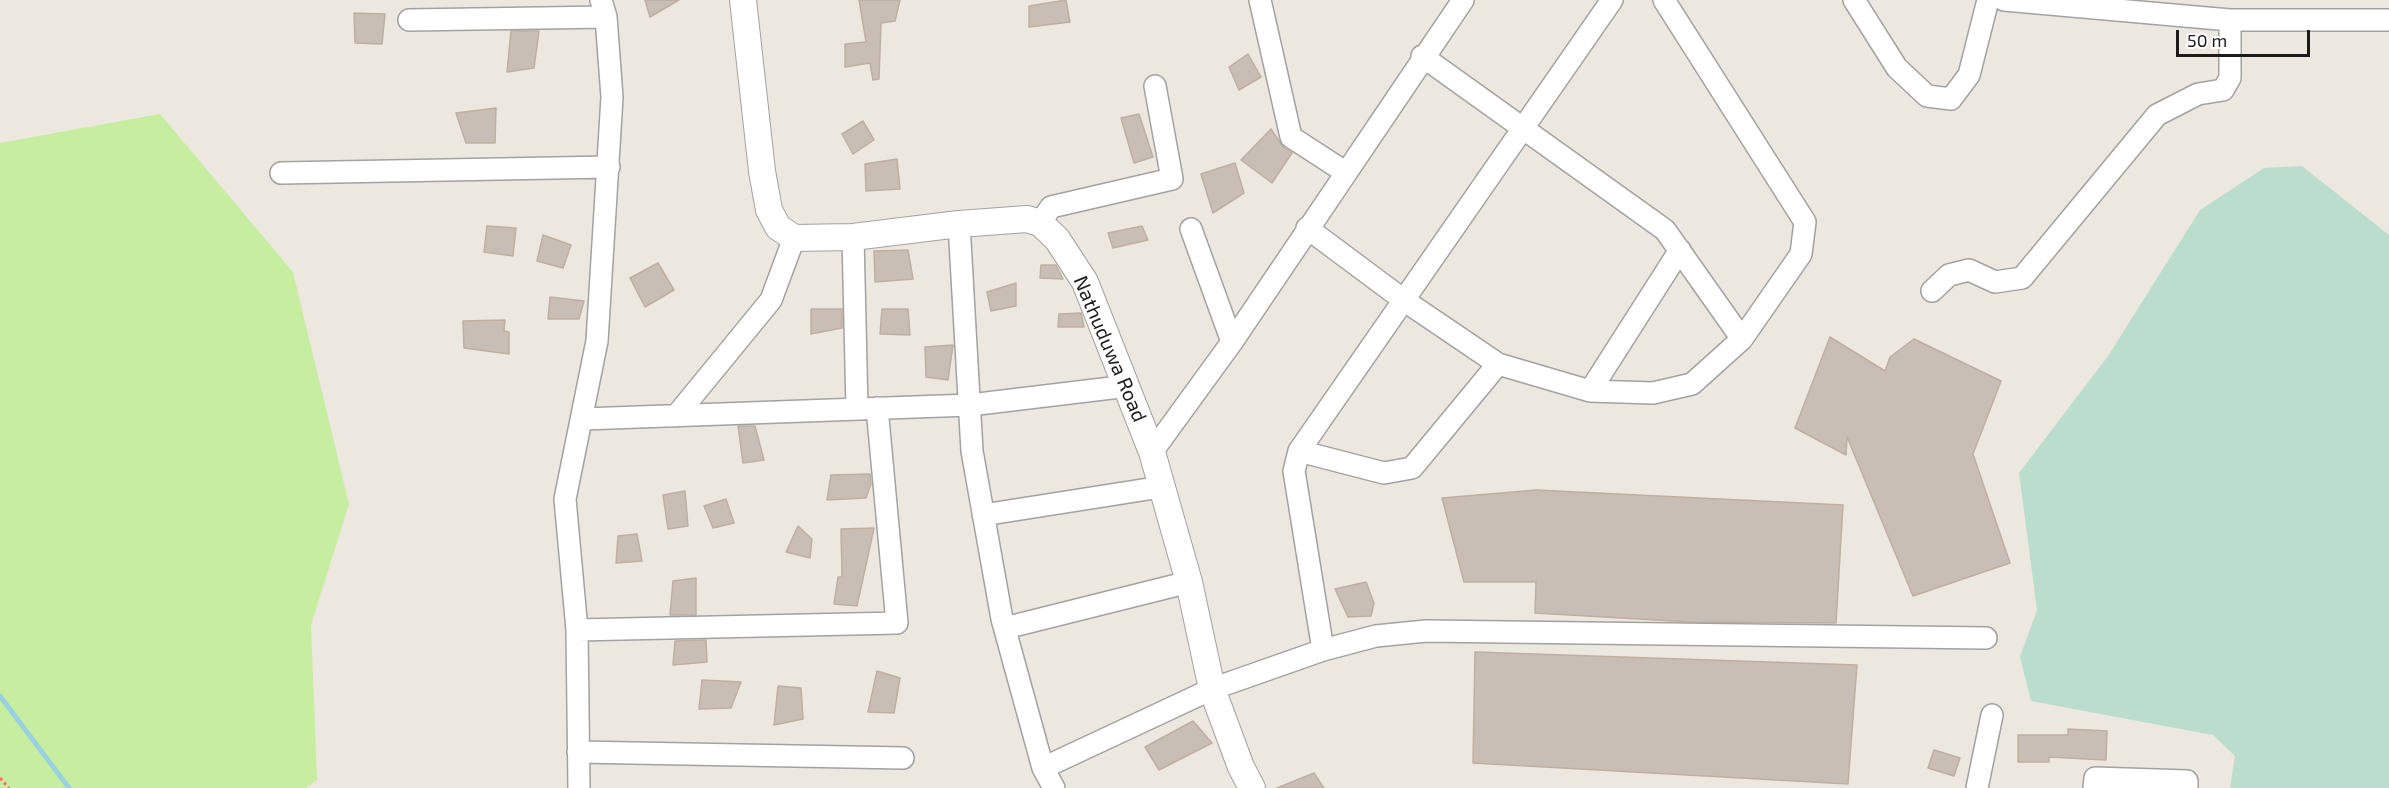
<!DOCTYPE html>
<style>
body{margin:0}
#map{position:relative;width:2389px;height:788px;overflow:hidden;background:#ede8df;font-family:"Exo 2",sans-serif}
canvas{display:block}
.scale{position:absolute;left:2176px;top:30px;width:134px;height:27px;box-sizing:border-box;border:3px solid #1b1b1b;border-top:0;padding-left:8px;font-size:18px;line-height:21px;white-space:nowrap;color:#1b1b1b;-webkit-text-stroke:4px #fff;paint-order:stroke}
</style>
<div id="map">
<canvas width="2389" height="788"></canvas>
<div class="scale">50 m</div>
</div>
<script>
const ctx = document.querySelector('canvas').getContext('2d');
ctx.lineJoin = 'round';
function paint(path, color) { ctx.fillStyle = color; ctx.fill(path, 'evenodd'); }
function trace(path, color, width, dash) { ctx.strokeStyle = color; ctx.lineWidth = width; ctx.lineCap = dash ? 'butt' : 'round'; ctx.setLineDash(dash || []); ctx.stroke(path); }
function write(font, color, halo, rows, align = 'center') {
  ctx.font = font + ' "Exo 2",sans-serif'; ctx.lineWidth = 6; ctx.setLineDash([]); ctx.textBaseline = 'middle'; ctx.strokeStyle = halo; ctx.fillStyle = color; for (const [text, x, y, turn = 0] of rows) {
    ctx.save(); ctx.translate(x, y); ctx.rotate((+turn || 0) * Math.PI / 180); ctx.textAlign = isNaN(turn) ? turn : align; if (halo) ctx.strokeText(text, 0, 0); ctx.fillText(text, 0, 0); ctx.restore();
  }
}
const grass = new Path2D(`
 M160 114 293 272 349 504 311 625 317 780 306 788H0V143Z`);
const wetland = new Path2D(`
 M2302 166 2389 235V788H2230L2235 756 2213 735 2031 701 2020 657 2037 610 2019 473 2108 356 2200 210 2264 168Z`);
const stream = new Path2D(`
 M0 696 69 788`);
const building = new Path2D(`
 M645 0H679L650 17Z
 M859 0H900L895 21 881 23 879 79 873 80 870 63 845 67V44L866 42Z
 M1066 0 1070 22 1029 27V6Z
 M354 13 385 14 382 44 355 43Z
 M511 31H539L534 68 507 72Z
 M1248 54 1261 77 1239 90 1229 67Z
 M496 108 495 143H466L456 113Z
 M1139 114 1153 157 1134 163 1121 118Z
 M863 121 874 140 853 154 842 134Z
 M1271 129 1283 147 1292 153 1272 183 1241 160Z
 M897 159 900 189 866 191 865 164Z
 M1235 163 1244 193 1213 213 1201 174Z
 M487 226 516 228 513 256 484 252Z
 M1142 226 1148 240 1113 248 1108 233Z
 M543 235 571 245 563 268 537 261Z
 M908 250 913 279 875 282 874 251Z
 M658 263 674 290 645 307 630 278Z
 M1041 265H1056L1063 279 1040 278Z
 M1016 283V306L991 311 987 292Z
 M550 297 584 301 579 319H548Z
 M811 309H842V328L811 334Z
 M882 309H908L910 335 880 334Z
 M1081 313 1084 327H1058L1059 314Z
 M505 320 504 331 509 332V354L464 348 463 321Z
 M1830 337 1885 371 1890 357 1914 339 2001 381 1973 454 2010 563 1913 596 1847 437 1846 455 1795 428Z
 M953 345 948 380 926 377 925 347Z
 M738 426H755L764 460 743 463Z
 M870 474 871 484 866 498 827 500 831 475Z
 M1536 490 1843 505 1836 623 1690 622 1535 613 1536 582H1464L1442 498Z
 M685 491 688 526 668 529 663 495Z
 M726 499 734 523 713 528 704 506Z
 M798 526 812 539 810 558 786 552Z
 M874 528 857 606 834 604 838 577H842L841 529Z
 M637 534 642 561 616 563 618 536Z
 M696 578V615H670L673 581Z
 M1366 582 1374 603 1371 616 1348 617 1335 589Z
 M706 640 707 662 673 665 675 641Z
 M1475 652 1857 665 1848 784 1473 763Z
 M877 671 900 678 894 713 868 712Z
 M702 680 741 682 731 708 699 709Z
 M778 686 801 688 803 719 774 725Z
 M1193 721 1212 743 1159 770 1145 747Z
 M2068 729 2107 731 2106 760 2049 757V762H2018V735H2068Z
 M1934 750 1960 758 1954 776 1928 768Z
 M1314 773 1324 788H1277Z`);
const path = new Path2D(`
 M0 778 9 788`);
const minor = new Path2D(`
 M1260 0 1291 137 1345 172
 M1854 0 1897 68 1927 96 1951 99 1969 75 1988 0
 M2004 0 2230 20H2389
 M409 20 606 17
 M1422 56 1665 230 1742 339
 M281 173 609 167
 M1040 223 1051 207 1172 179 1155 86
 M959 224 972 451 1002 619 1043 768 1054 788
 M1307 228 1405 301 1498 364 1590 391 1653 393 1692 384 1742 339 1801 254 1805 222 1664 0
 M1191 229 1232 342
 M853 237 857 409
 M1932 291 1949 275 1969 270 1995 282 2022 278 2157 115 2198 94 2223 90 2230 78V20
 M1590 391 1680 250
 M676 416 771 300 794 238
 M583 419 970 405 1128 386
 M1299 451 1384 473 1412 468 1498 364
 M1152 452 1232 342 1463 0
 M983 515 1161 487
 M1005 628 1189 582
 M577 630 897 623 877 408
 M1323 650 1294 471 1299 451 1612 0
 M578 752 903 758
 M1043 768 1212 689 1323 650 1376 636 1426 631 1986 638
 M579 788 577 630 565 499 597 341 612 97 606 17 601 0
 M1977 788 1992 715
 M2094 788 2095 778 2187 781V788`);
const tertiary = new Path2D(`
 M743 0 762 171 769 210 778 227 794 238 853 237 959 224 1027 219 1040 223 1057 239 1085 282 1152 452 1189 582 1212 689 1241 767 1252 788`);
const streetNames = [
 ["Nathuduwa Road",1110,349,67]
];
paint(grass, '#c6eda0');
paint(wetland, '#baddcd');
trace(stream, '#9bd1df', 5);
paint(building, '#c9beb5');
trace(building, '#c0aea1', 1.5);
trace(minor, '#a2a2a2', 24);
trace(tertiary, '#a2a2a2', 28);
trace(path, '#ff6d5e', 3, [3, 3]);
trace(minor, '#fff', 21);
trace(tertiary, '#fff', 26);
write('20px', '#1b1b1b', '#fff', streetNames);
</script>
